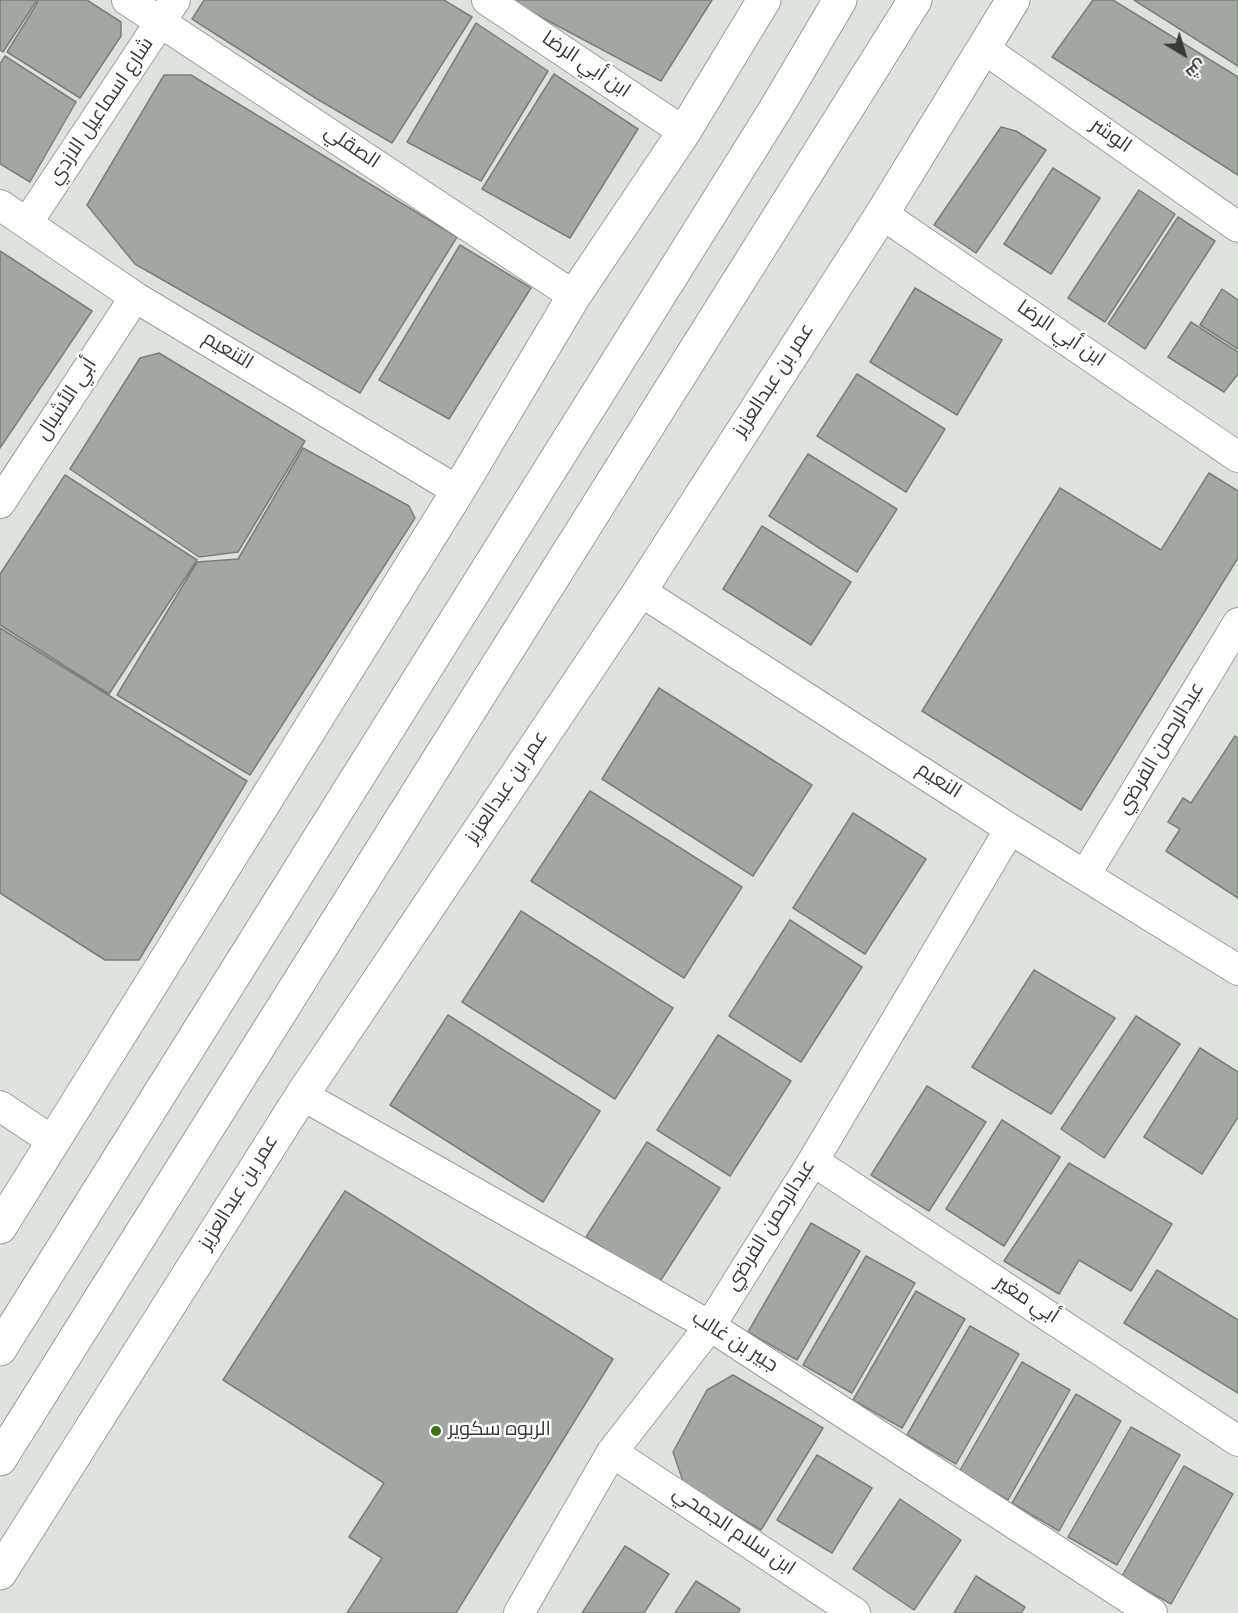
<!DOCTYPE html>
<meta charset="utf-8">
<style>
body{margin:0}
#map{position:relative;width:1238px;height:1613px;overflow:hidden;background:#dee2dc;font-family:Overpass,Cairo,sans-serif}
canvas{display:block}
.north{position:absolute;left:1154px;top:24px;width:60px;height:60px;-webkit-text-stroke:4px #fff;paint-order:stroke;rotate:142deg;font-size:16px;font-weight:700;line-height:24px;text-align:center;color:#393b38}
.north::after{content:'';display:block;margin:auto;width:21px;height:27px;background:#393b38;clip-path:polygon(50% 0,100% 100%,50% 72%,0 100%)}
</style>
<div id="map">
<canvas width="1238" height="1613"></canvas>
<div class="north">ش</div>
</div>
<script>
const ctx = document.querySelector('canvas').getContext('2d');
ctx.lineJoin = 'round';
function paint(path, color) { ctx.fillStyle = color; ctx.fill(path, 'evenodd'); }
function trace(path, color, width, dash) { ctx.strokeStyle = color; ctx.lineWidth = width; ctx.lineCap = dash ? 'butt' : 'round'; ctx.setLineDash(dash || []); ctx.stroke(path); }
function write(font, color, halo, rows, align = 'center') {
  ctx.font = font + ' Overpass,Cairo,sans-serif'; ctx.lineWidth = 5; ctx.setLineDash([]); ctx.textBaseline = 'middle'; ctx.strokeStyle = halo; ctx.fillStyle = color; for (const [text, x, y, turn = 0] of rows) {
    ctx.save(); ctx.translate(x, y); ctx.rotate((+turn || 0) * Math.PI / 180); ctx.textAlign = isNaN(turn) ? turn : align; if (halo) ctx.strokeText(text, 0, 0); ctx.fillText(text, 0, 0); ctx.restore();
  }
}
const building = new Path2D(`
 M0 0H37L3 52 0 50Z
 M39 0H87L121 22V36L80 98 7 52Z
 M204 0H444L472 17 392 143 317 99 192 19Z
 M509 0H712L661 81Z
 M1093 0H1113L1238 77V175L1052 57Z
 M1134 0H1238V66Z
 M476 23 548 71 481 181 407 142Z
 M5 56 76 102 30 182 0 164V64Z
 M554 74 638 129 570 238 482 189Z
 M164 75H191L457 237 360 393 135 264 87 205Z
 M1001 127 1016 131 1046 150 976 253 934 225Z
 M1053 168 1100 198 1051 274 1004 244Z
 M1139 190 1175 214 1105 322 1068 298Z
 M1178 217 1215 241 1145 349 1108 324Z
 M460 245 531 288 449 419 379 380Z
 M0 251 92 311 0 448Z
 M915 288 1002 340 957 415 870 362Z
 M1222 289 1238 300V349L1200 325Z
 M1191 322 1238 352V374L1224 392 1168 357Z
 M159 353 305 441 238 552 199 557 70 469 140 358Z
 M857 374 945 429 906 492 817 436Z
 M303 448 409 506 415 518 250 775 117 695 197 562 238 559Z
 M808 454 897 509 857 572 769 516Z
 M1209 473 1238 491V558L1081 810 922 711 1060 488 1161 550Z
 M65 475 197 560 109 694 0 625V574Z
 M762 526 851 582 811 645 723 589Z
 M0 628 247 781 139 960H105L0 893Z
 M659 688 812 785 753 876 602 779Z
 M1235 736 1238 738V898L1166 851 1180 829 1168 822 1183 798 1191 803Z
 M590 791 742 887 684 978 531 881Z
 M853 813 926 859 865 954 793 908Z
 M521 911 673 1008 615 1099 462 1002Z
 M790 920 862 967 801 1062 729 1016Z
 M1034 970 1115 1018 1051 1114 972 1067Z
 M448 1015 600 1111 543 1202 390 1105Z
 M1136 1016 1180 1044 1104 1158 1061 1129Z
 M718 1035 791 1081 730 1176 657 1130Z
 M1200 1048 1238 1072V1117L1202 1174 1144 1137Z
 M927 1086 986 1122 929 1211 871 1175Z
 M1002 1120 1060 1157 1004 1246 946 1209Z
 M647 1142 720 1188 659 1283 586 1237Z
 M1069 1163 1172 1224 1131 1291 1079 1260 1059 1294 1004 1261Z
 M345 1191 613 1359 456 1613H347L382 1558 349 1537 384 1483 223 1380Z
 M811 1223 860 1251 797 1360 748 1332Z
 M866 1256 915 1283 852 1393 803 1365Z
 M1157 1270 1238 1320V1393L1124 1323Z
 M916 1291 965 1319 902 1428 853 1400Z
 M970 1326 1019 1354 956 1464 907 1435Z
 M1022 1362 1070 1390 1008 1500 959 1472Z
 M733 1375 823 1428 761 1530 684 1484 673 1452 707 1390Z
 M1076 1394 1121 1421 1059 1531 1012 1503Z
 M1131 1427 1180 1455 1117 1565 1068 1537Z
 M817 1455 872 1488 832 1553 777 1520Z
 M1184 1466 1233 1494 1171 1604 1122 1576Z
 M900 1499 961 1540 914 1610 853 1569Z
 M625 1546 669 1574 644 1613H582Z
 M976 1576 1025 1607 1021 1613H954Z
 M696 1581 740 1609 738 1613H675Z`);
const minor = new Path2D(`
 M127 0 574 296
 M487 0 684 132
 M983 48 1238 227
 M0 205 135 297 458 491
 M882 214 1238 457
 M27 223 175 0
 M0 503 135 297
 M640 591 1010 829 1238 970
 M1085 875 1238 623
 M302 1095 710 1326 1152 1613
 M0 1106 54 1142
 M813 1161 1238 1441
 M612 1452 855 1613
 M519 1613 612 1452 710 1326 813 1161 1010 829`);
const tertiary = new Path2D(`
 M0 1227 458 491 574 296 684 132 764 0
 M0 1573 302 1095 640 591 882 214 1013 0`);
const secondary = new Path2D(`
 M0 1349 775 110 840 0
 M0 1459 915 0`);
const markers = [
 [436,1431,6,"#3e7504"]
];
const streetNames = [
 ["ابن أبي الرضا",585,66,34],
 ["شارع اسماعيل الازدي",102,112,-56],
 ["الوشر",1110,137,35],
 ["الصقلي",351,148,34],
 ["ابن أبي الرضا",1060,335,34],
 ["التنعيم",227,352,31],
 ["عمر بن عبدالعزيز",775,381,-57],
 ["أبي الأشبال",68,400,-57],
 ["عبدالرحمن الفرضي",1162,749,-59],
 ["النعيم",938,782,33],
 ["عمر بن عبدالعزيز",508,788,-56],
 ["عمر بن عبدالعزيز",240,1193,-58],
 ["عبدالرحمن الفرضي",772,1226,-58],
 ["أبي مغير",1026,1301,33],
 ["جبير بن غالب",734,1343,32],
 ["ابن سلام الجمحي",733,1532,34]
];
const poiNames = [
 ["الربوه سكوير",448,1431]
];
paint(building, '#a3a7a1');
trace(building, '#7c807a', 1.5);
trace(minor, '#9b9f99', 32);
trace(tertiary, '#9b9f99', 35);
trace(secondary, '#9b9f99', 35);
trace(minor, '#fff', 30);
trace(tertiary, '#fff', 33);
trace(secondary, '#fff', 33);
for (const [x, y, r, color] of markers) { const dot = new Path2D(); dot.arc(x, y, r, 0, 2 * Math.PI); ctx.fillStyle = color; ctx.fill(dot); trace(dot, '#fff', 2); }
write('20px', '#393b38', '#fff', streetNames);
write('20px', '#393b38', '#fff', poiNames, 'left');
</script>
